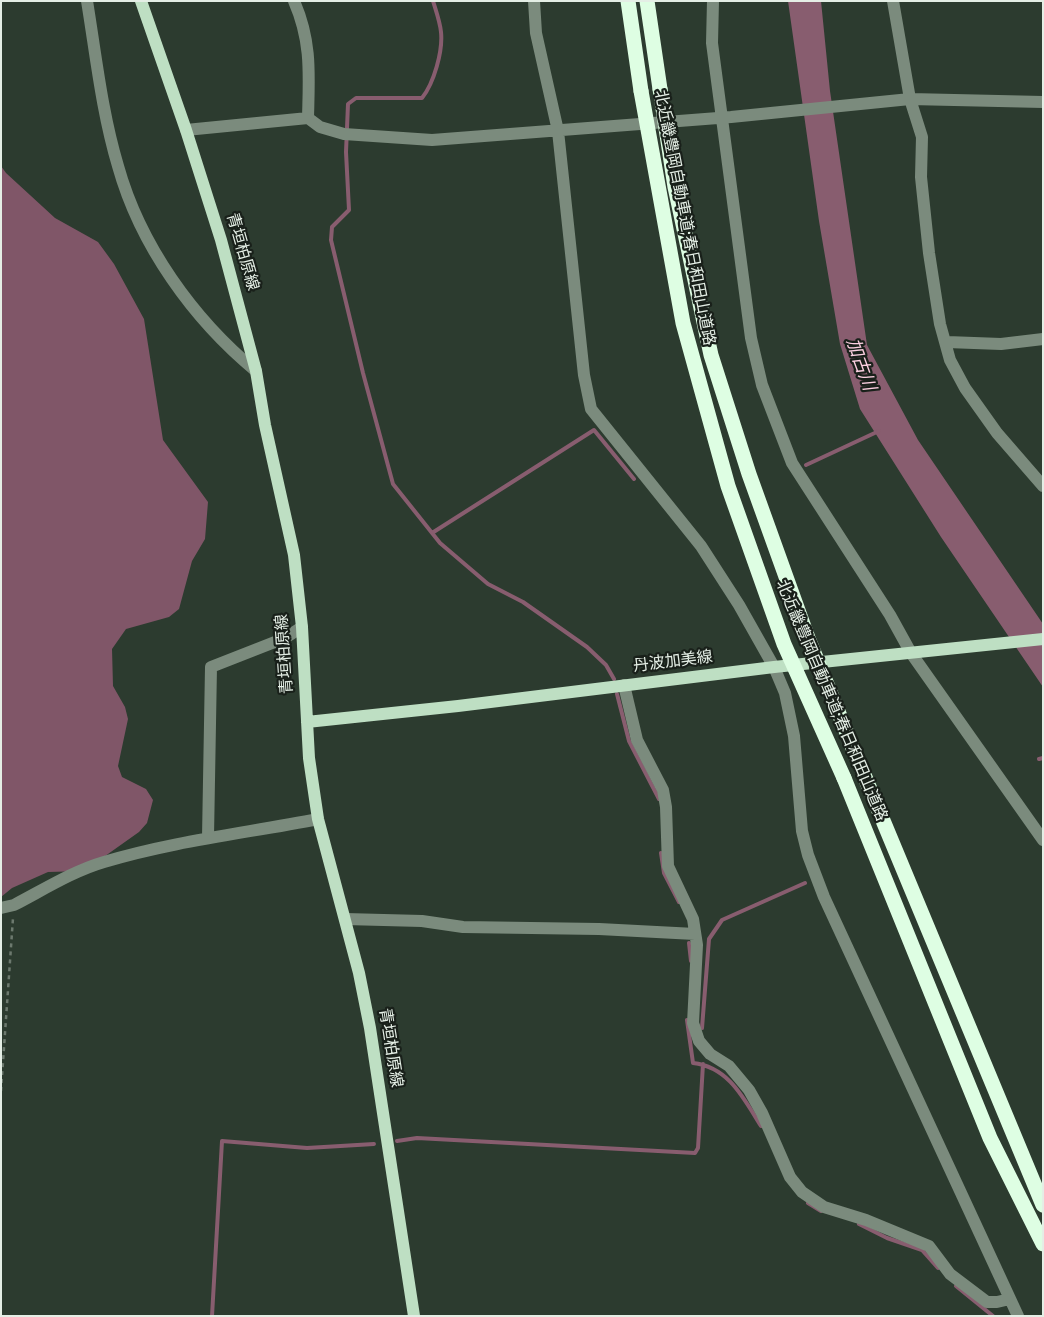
<!DOCTYPE html>
<meta charset="utf-8">
<style>
body{margin:0}
#map{position:relative;width:1044px;height:1317px;overflow:hidden;background:#2c3b2f;font-family:Spectral,serif}
canvas{display:block}
.frame{position:absolute;inset:0;border:2px solid #e4eee5;pointer-events:none}
</style>
<div id="map">
<canvas width="1044" height="1317"></canvas>
<div class="frame"></div>
</div>
<script>
const ctx = document.querySelector('canvas').getContext('2d');
ctx.lineJoin = 'round';
function paint(path, color) { ctx.fillStyle = color; ctx.fill(path, 'evenodd'); }
function trace(path, color, width, dash) { ctx.strokeStyle = color; ctx.lineWidth = width; ctx.lineCap = dash ? 'butt' : 'round'; ctx.setLineDash(dash || []); ctx.stroke(path); }
function write(font, color, halo, rows, align = 'center') {
  ctx.font = font + ' Spectral,"Noto Sans JP",serif'; ctx.lineWidth = 4.5; ctx.setLineDash([]); ctx.textBaseline = 'middle'; ctx.strokeStyle = halo; ctx.fillStyle = color; for (const [text, x, y, turn = 0] of rows) {
    ctx.save(); ctx.translate(x, y); ctx.rotate((+turn || 0) * Math.PI / 180); ctx.textAlign = isNaN(turn) ? turn : align; if (halo) ctx.strokeText(text, 0, 0); ctx.fillText(text, 0, 0); ctx.restore();
  }
}
const forest = new Path2D(`
 M1 166 6 173 55 218 98 242 114 264 144 319 163 440 208 502 205 539 192 561 179 609 169 617 126 629 112 649 113 686 125 707 128 719 118 766 122 777 146 789 153 800 147 823 139 832 84 871 48 872 12 888 1 897Z`);
const water = new Path2D(`
 M788 1H821L830 91 867 345 918 440 1043 624V687L941 537 860 409 840 344 819 221Z`);
const stream = new Path2D(`
 M433 1C436 11 440 22 441 32 443 51 434 83 422 98H356L348 104 346 152 349 210 332 227 331 240 363 373 393 484 440 543 488 584 523 602 587 647 606 665 614 679
 M806 465 879 431
 M432 533 594 430 634 479
 M617 694 629 741 659 799
 M1039 759 1043 758
 M661 853 664 873 679 902
 M689 943 691 961
 M687 1020 693 1063C729 1067 744 1099 761 1126
 M702 1028 709 939 722 920 805 883
 M397 1141 417 1138 695 1153 698 1148 703 1064
 M808 1203 821 1211
 M859 1224 887 1238 922 1250 938 1268
 M956 1286 993 1316
 M212 1316 222 1141 307 1148 374 1144`);
const path = new Path2D(`
 M1 1091 13 918`);
const minor = new Path2D(`
 M87 1C96 56 102 113 118 166 140 245 193 319 256 371
 M294 1C312 42 309 75 308 118
 M534 1 536 33 558 131 584 375 591 409 701 546 739 605 774 667 785 693 794 736 802 831 808 855 824 897 1018 1316
 M713 1 712 43 751 338 762 385 792 463 890 615 911 653 1043 840
 M893 1 910 99 922 137 921 177 929 253 940 324 950 360 965 388 997 433 1043 486
 M186 130 308 118 320 127 344 134 432 140 731 117 910 99 1043 102
 M947 342 1001 344 1043 339
 M624 685 637 740 663 790 666 807 668 866 693 919 697 945 693 1023 699 1041 710 1054 729 1066 749 1090 762 1113 790 1177 802 1192 824 1207 866 1220 929 1246 950 1274 987 1302H997L1010 1299
 M208 837 211 667 285 638 302 627
 M1 908 14 905C43 890 73 871 104 862 174 841 247 833 318 819
 M345 919 422 921 463 927 599 929 695 934`);
const major = new Path2D(`
 M141 1 186 130 221 240 256 371 265 425 294 555 302 627 309 758 318 819 359 973 370 1028 414 1316
 M307 722 458 706 774 667 1043 639`);
const highway = new Path2D(`
 M628 1 641 91
 M647 1 660 89
 M862 770 1043 1205
 M844 778 990 1138 1043 1244`);
const highwayBridge = new Path2D(`
 M660 89 675 187 711 355 749 474 808 638 862 770
 M641 91 683 323 728 486 784 644 844 778`);
const streetNames = [
 ["北近畿豊岡自動車道;春日和田山道路",683,218,79],
 ["青垣柏原線",241,252,74],
 ["青垣柏原線",286,654,-94],
 ["丹波加美線",673,663,-7],
 ["北近畿豊岡自動車道;春日和田山道路",830,701,67],
 ["青垣柏原線",389,1048,81]
];
const waterNames = [
 ["加古川",859,365,70]
];
paint(forest, '#805668');
paint(water, '#885d6f');
trace(stream, '#885d6f', 4);
trace(path, '#6c796e', 2.5, [4, 4]);
trace(minor, '#7b8b7d', 12);
trace(major, '#bedfc3', 12);
trace(highway, '#defee3', 15);
trace(highwayBridge, '#defee3', 15);
write('16px', '#e4eee5', '#19201a', streetNames);
write('italic 18px', '#fbcfe0', '#19201a', waterNames);
</script>
